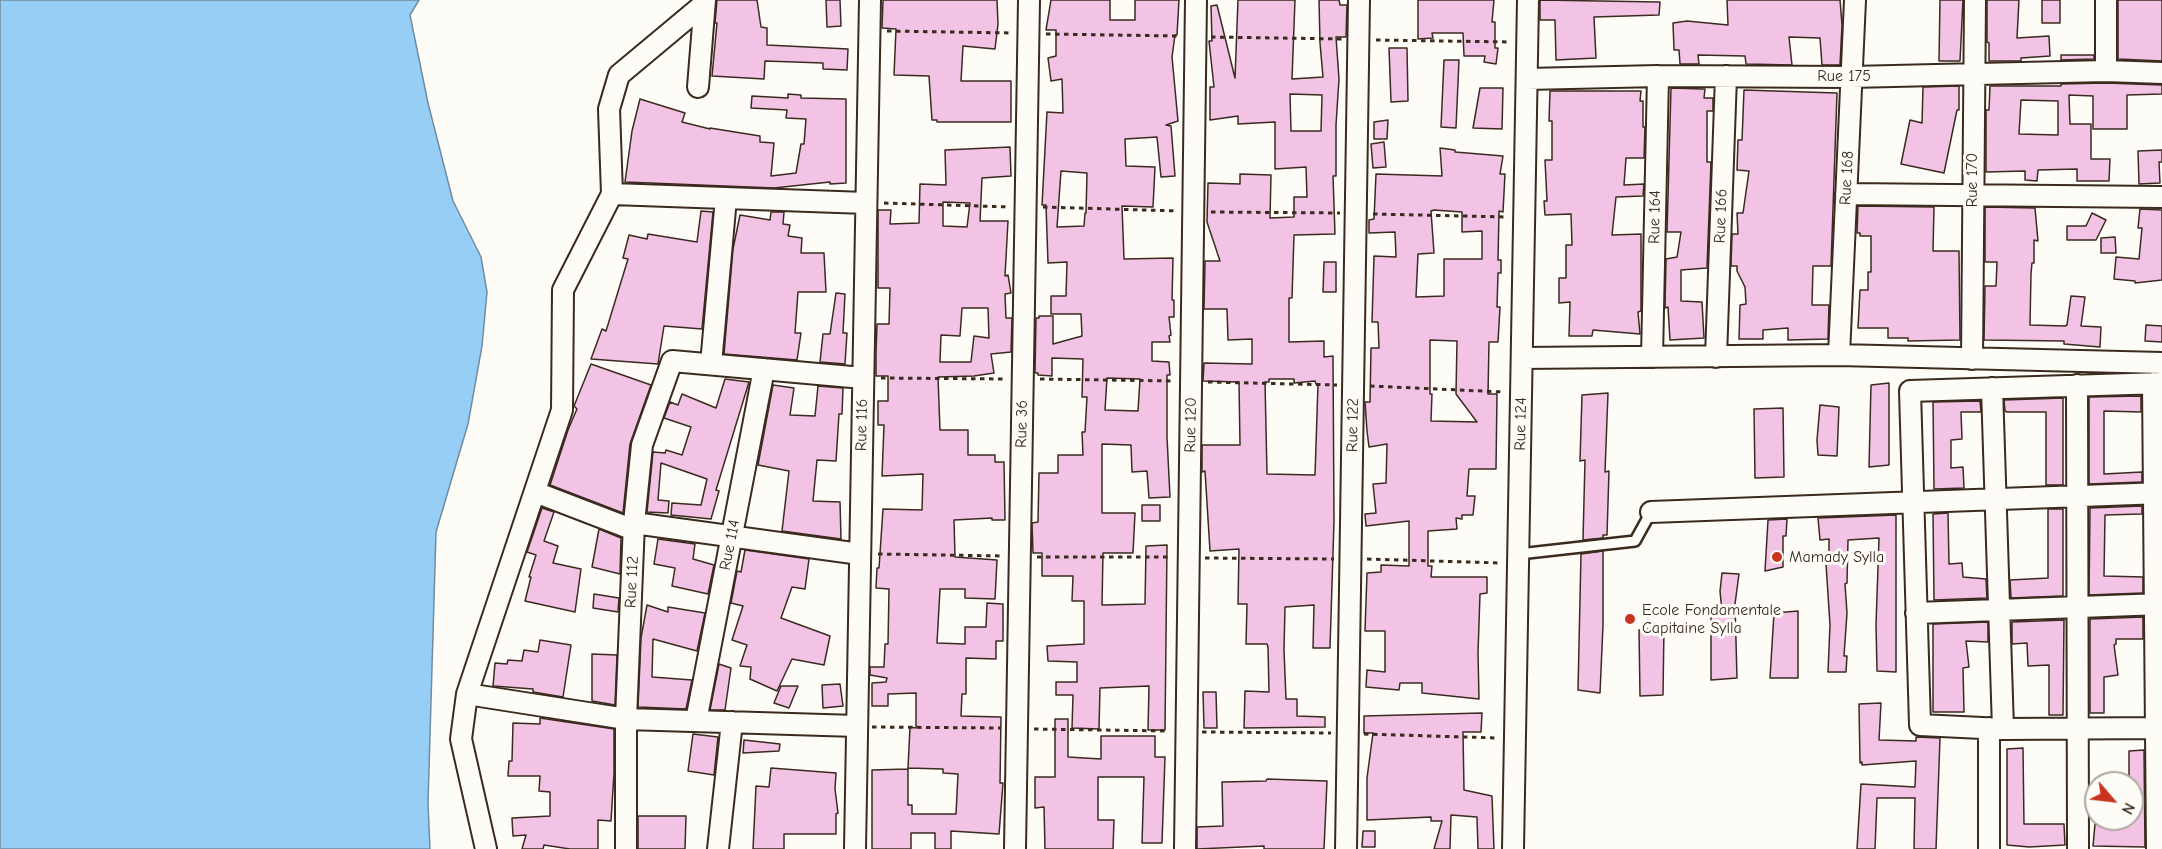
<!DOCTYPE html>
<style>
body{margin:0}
#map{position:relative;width:2162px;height:849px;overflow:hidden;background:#fdfcf7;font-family:"Comic Neue",sans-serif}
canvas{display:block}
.north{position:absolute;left:2084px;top:771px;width:60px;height:60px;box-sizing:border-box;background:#fdfcf7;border:2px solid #afa8a0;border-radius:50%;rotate:118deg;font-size:16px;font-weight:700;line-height:24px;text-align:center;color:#3b2a1e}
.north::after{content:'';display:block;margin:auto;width:21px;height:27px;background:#c8321e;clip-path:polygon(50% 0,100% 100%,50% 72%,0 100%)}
</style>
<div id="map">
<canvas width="2162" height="849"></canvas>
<div class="north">N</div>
</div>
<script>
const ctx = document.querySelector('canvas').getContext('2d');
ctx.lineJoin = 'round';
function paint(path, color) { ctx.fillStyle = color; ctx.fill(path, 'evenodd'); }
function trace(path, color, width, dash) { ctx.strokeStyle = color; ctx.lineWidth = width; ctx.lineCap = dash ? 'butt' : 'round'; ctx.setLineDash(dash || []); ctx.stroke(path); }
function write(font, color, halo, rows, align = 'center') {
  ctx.font = font + ' "Comic Neue",sans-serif'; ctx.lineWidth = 6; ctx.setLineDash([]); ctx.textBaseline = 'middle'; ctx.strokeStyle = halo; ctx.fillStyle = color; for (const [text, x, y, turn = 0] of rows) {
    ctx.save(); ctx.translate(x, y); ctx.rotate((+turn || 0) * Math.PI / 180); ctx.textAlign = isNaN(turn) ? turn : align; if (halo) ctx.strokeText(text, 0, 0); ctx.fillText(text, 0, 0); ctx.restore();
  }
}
const water = new Path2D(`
 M0 0H419L410 15 428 103 453 201 481 257 487 292 482 346 468 424 436 532 428 803 430 849H0Z`);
const building = new Path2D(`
 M717 0H757L761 27 767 28V45L848 49 847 70 823 69V63L765 61 764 79 712 76 717 23H715Z
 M826 0H840L841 26 827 27Z
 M883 0H997L998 24 995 49 963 46 961 81H1011V122H937V120H932L929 76 894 75 896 29 882 28Z
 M1051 0H1110V20H1135V0H1179L1177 35H1175L1172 57 1178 121 1166 125 1171 126 1175 176 1161 177 1157 137 1125 139 1126 166 1155 167 1153 207 1122 206 1124 259 1173 258 1172 300H1174V317H1169L1171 335 1169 336 1170 342H1152V361L1169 362 1170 375H1167V437L1170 497 1149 498 1147 471 1132 472 1131 445 1102 444V513H1135L1133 553H1103L1102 605 1145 604 1146 546 1167 545 1165 730H1148L1149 686 1100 688 1099 729 1072 728 1073 695H1056V682H1077V662L1048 661 1047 646 1084 644V601H1072L1073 576H1042V553H1033L1032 523 1038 522 1039 473H1058V455H1083L1082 432H1085L1087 397H1082L1083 359 1052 358V376L1038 375V373H1035L1036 318H1039V316H1053V344L1082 336 1081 314H1051V296H1066L1067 262 1048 263 1046 205H1042L1047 112 1063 113 1062 79 1051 81 1048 58 1056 56V30H1046ZM1061 171 1087 173 1086 213H1085L1084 226 1057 227ZM1107 378 1140 379 1138 411 1105 410Z
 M1238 0H1295L1292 79 1323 77 1320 43 1319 0H1339L1340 5H1347L1346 37H1336L1339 79 1336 125V176H1333L1335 234 1294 235 1292 298H1289V342L1324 341V357L1333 356 1334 521 1330 648H1313L1314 605 1285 607 1284 650 1286 699H1297V716L1325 717V727L1244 728 1245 691 1269 692 1268 647 1267 644H1246L1247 604H1238L1239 549 1210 551 1205 471 1202 472V445H1240L1239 382 1203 381 1204 363 1252 364V339L1228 340 1227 309H1204L1205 261H1220L1207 222 1208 183 1240 184V174L1271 175 1270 218 1294 217V197H1307L1306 167 1275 169V122L1238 124V116L1210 120V87H1214L1209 41H1212L1211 6 1217 5 1235 78ZM1290 94 1322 95 1321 131H1291ZM1269 379H1294V383L1315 381 1316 384H1318L1315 475 1267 474 1265 382H1269Z
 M1418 0H1494L1492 22H1495V48H1498L1496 64 1484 62 1485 56H1464L1463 33H1432L1433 38 1418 39Z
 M1540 0 1660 2 1659 15 1594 17 1596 58 1556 60 1555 20H1540Z
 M1727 0H1840L1842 25 1840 65H1822L1820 38 1789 37 1792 65 1746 64 1745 56 1698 55 1699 64H1680L1679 50H1674L1673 23 1687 21 1728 25Z
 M1940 0H1963L1960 61H1939Z
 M1987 0H2019L2017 38 2049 36 2050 56 2021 58V61H1989V43L1987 42Z
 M2042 0H2060V23H2042Z
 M2118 0H2162V61L2118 59Z
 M1389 48H1407L1408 101 1391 102Z
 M2061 55H2094V59L2061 60Z
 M1444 60H1459L1456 128 1441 127Z
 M2106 83 2162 85V94L2127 95V129H2093V96L2069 95 2070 124H2091V159H2110L2109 181H2077V169L2038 170 2037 181 2025 180V171L1986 172V110H1989L1990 86H2061V84ZM2021 100 2058 101V135L2019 134Z
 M1959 86V110H1957L1944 173 1901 164 1910 120 1922 123 1923 87Z
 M1480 88H1503L1502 129 1473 128Z
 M1671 88 1703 89H1705L1704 98H1713V111H1707V162H1711L1707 268 1681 270V301L1702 302 1704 338 1670 340 1668 307 1665 308 1666 259 1677 257 1681 232H1667Z
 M1744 90 1837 93 1831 266H1813L1812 305H1829L1828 339 1788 340V328L1763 330V339H1739L1740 305 1746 304 1745 287 1737 271V266H1731L1732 234H1738L1737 213H1743L1749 171 1737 170 1738 140H1742Z
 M1550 91H1641L1640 101H1643V127H1645L1644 158H1626L1624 185 1644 184 1643 196 1616 197 1612 235 1641 234V311L1638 312 1640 334 1593 330 1592 336H1569L1570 302 1559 303V278H1566V245H1572L1571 214 1545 215 1544 201H1547L1545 160H1552V121H1549Z
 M788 94 801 95V98L846 99V183L830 184V182L774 188 625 182 632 131 640 99 685 113 682 122 710 129V128L760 136V142L774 143 771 176 796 173 801 144H804L806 119 786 118 787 110 751 108 752 96 788 98Z
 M1388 120 1387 139H1374V122Z
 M1384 142 1386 167 1373 168 1371 144Z
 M1010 147 1011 176 982 178 980 221H1008L1005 276 1008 275 1011 293 1005 294 1006 318H1012L1011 352 991 354 994 373 974 376 938 377 940 430H968V455H995V462H1004L1005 520H992V518L954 520 955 557 997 560 995 599 965 598V589H940L937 643 965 644V627H986L987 603 1003 604V641H996V659L966 658V694H962L961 716 1001 717 1000 783H1003L999 834 951 831V849H935V833H911V849H872V770L908 769V805H912V814H956L958 774 943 773V769L908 768 910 727 916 728V693L888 694V706H872V683L886 682 887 678 870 675V667H884L885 644H888L889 589 876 588 877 568H879L883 509 922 510 923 474 882 476 884 425H878V401H888V376H876V353L877 324H889L890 288H878V210H891L890 224 919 223 920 184 946 185 945 150ZM943 202 970 203 967 227 943 226ZM962 308H988L989 338 974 336 971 362H940L941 335 960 336Z
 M1440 148 1455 150V152L1503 156 1500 174H1505L1503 212 1499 211 1498 260H1501V273H1498L1497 307H1500L1498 342H1489L1488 394H1497L1496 469H1469L1467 496H1475L1473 515H1462V519L1456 518 1457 529 1428 531V566H1432L1431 577H1487V593L1480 594 1478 653 1479 699 1422 693V683H1400L1399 690 1366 687 1367 670 1385 672V631H1365L1367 573 1381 572V565L1409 566V521L1366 526 1365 514 1376 513 1373 484 1386 483 1387 444 1369 447 1367 431 1365 402H1370L1371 348H1379L1378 322H1372L1374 256 1396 257 1395 232 1369 233V220L1374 219 1376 174 1442 176ZM1434 210 1462 212V232L1482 231V259H1444V296L1416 297 1418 254 1434 253 1431 211ZM1430 340 1457 341 1456 394 1477 422 1431 421 1432 394H1430Z
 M2162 150V162H2159L2160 183 2139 184 2138 151Z
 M1858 206 1934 207 1933 251H1959L1960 340 1908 341V338H1888V328H1858L1860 290H1868V272H1871V236H1860V233H1857Z
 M1985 207 2035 208 2038 241 2034 240V263H2032L2031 274 2030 325 2065 326 2067 325 2071 296 2085 297 2081 326 2101 327 2100 347 2064 344V341L1984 340 1985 286H1996L1997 262H1985Z
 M2140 209 2162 210V280L2135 283V281L2114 279 2116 257 2139 259 2142 228H2138Z
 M701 211 713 212 702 329 664 326 658 364 591 359 602 329 606 331 628 259 623 258 629 235 647 239 648 234 697 242Z
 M771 212H784L783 224 790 225 788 236 802 238 801 253H824L826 292H798L795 333H801L797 360 724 354 733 249 740 215 770 220Z
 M2092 213 2106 220 2096 240H2067V226H2086Z
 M2115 237 2116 253H2101V238Z
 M1324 262H1336V292H1323Z
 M836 293 845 294 843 333H847L845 364 820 362 823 334H830Z
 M2146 325 2162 326V342L2145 341Z
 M591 364 651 385 630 444 623 513 550 485 568 430 577 409 574 406Z
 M725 379 749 382 716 490 719 491 711 519 671 515 672 503 701 505 707 479 661 463 658 500 669 501 668 513 647 512 653 452 665 453 666 450 682 455 691 427 664 418 670 402 678 405 682 394 716 408Z
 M1889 383V465L1869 467 1871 385Z
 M773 385 794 388 790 415 815 416 818 386 843 388 842 414H839L836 461 817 460 813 501 840 502 841 539 782 531 789 471 758 465Z
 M1608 393 1605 472 1609 471 1607 535H1603V538L1583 540 1585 460 1580 461 1582 395Z
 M2141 396V412L2104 411V474L2142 472V482L2089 484V397Z
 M2063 398V485H2046V412H2007L2005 411 2004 400Z
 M1980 401 1981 412H1961L1962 439 1951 440V468L1963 467 1964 488 1934 489 1933 402Z
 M1820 405 1839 407 1837 456 1818 455 1817 440Z
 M1783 408 1784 477 1755 478 1754 409Z
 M1142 505H1160V521H1142Z
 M2142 506V514L2105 515 2104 576 2143 577V593L2089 595 2090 508Z
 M542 508 554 512 544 541 558 546 553 563 581 569 575 612 525 601 531 577H529L536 555 527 552Z
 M2048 509H2063V596L2011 598 2010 580 2048 578Z
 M1948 513 1949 564 1962 563 1963 577 1986 579 1987 598 1934 600 1933 514Z
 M1896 515V672L1877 671 1876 625 1879 538 1848 540 1847 583 1845 584 1847 613 1844 656H1847L1846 672H1828L1830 625 1826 564H1829V539L1820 540 1818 518Z
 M1787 519 1786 536H1783V567L1765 571 1768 520Z
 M599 529 621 538 620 574 592 567Z
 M658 539 695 544 693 559 714 565 708 594 672 586 675 568 654 564Z
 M745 550 809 559 805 589 792 587 781 618 830 636 824 665 792 659 777 691 750 679 751 667 740 666 747 645 732 640 743 606 731 603 737 571 741 572Z
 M1603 551V625L1600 693 1578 690 1581 554Z
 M1722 573 1739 574 1735 604 1737 678 1711 680V612H1722L1720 591Z
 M594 594 619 598 618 612 593 608Z
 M647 605 668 612V607L705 613 697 651 653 639 652 677 692 680 686 709 638 707 641 638Z
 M1798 611V678H1770L1774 613Z
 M2143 617V639H2116V644L2114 645 2118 675 2104 677V713H2090V619Z
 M2064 620 2063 715H2049V665L2028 666 2027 643 2012 644V622Z
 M1988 622V642L1966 641 1969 667 1963 668 1964 712H1933V624Z
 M1664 627 1663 695 1640 696 1639 630Z
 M540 640 571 645 563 697 533 692V689L493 686 495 663 507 664 508 660 522 661 524 650 538 652Z
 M592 654 617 655 615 705 592 701Z
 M719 664 731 668 725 710H710Z
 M840 684 843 706 823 708 822 685Z
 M781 686H798L789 708 774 703Z
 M1203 692H1216L1217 728H1204Z
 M1881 703 1879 740 1916 741V737L1940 738 1936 849H1914L1915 798H1877L1875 849H1857L1861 784 1915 787 1916 761 1862 765V762L1860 763 1859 704Z
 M1482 713 1481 732H1463L1464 790 1492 796 1494 849H1478L1477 817 1451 815 1450 849H1434L1442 821H1431V817L1367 820V778L1373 733H1364V716Z
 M540 718 614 729V773L611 821 598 820V849H570L544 845 543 849H522L526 835 513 836 512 818 550 816V792L539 791 540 776H508L509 761H512L513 723 540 724Z
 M1055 719H1068V757L1101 759V736H1155V757H1165L1162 843H1142L1144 777H1098V820H1114L1113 849H1045L1044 807 1035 808V777H1055Z
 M693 734 718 737 714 775 688 771Z
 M744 740 780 744 779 751 743 753Z
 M2023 748 2024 824H2064L2065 845 2029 847 2007 845V749Z
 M2144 750 2145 847 2093 846 2095 824 2132 819V783H2129V751Z
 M771 768 836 773 835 789 838 813 836 814V834H784V849H753L756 786 769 787Z
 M1267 779 1327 781 1324 849H1264V846L1197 849V827L1223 826 1222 782 1266 781Z
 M638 816H686L685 849H638Z
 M1363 831H1375V847H1362Z`);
const path = new Path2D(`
 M887 31 1013 33
 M1046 34 1178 36
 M1211 37 1343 39
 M1376 40 1511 42
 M884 203 1010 207
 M1043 207 1178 211
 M1211 212 1340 213
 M1373 214 1508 217
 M881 378 1007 379
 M1040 379 1175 381
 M1208 382 1337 385
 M1370 386 1504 392
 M878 554 1004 556
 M1037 557H1172
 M1205 558 1334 559
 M1367 559 1501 563
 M872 727 1001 728
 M1034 729 1169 731
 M1202 732 1331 733
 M1364 734 1498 738`);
const lane = new Path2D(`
 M1519 554 1635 541 1651 512`);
const street = new Path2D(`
 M2106 71V0
 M1527 79 1658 76 1851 77 2106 71 2162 73
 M698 87 705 0
 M612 194 866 203
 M1846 194 2162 197
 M1839 355 1855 0
 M1652 357 1658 76
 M1716 357 1726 76
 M1522 358 1839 355 2162 363
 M1972 359 1975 0
 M711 364 726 198
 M2153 383 2157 849
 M2162 383 1910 391 1920 725 2003 729 2162 728
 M2077 385 2078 849
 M1992 388 2003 729
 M535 492 634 530
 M1651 512 2162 493
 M634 523 860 554
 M1916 613 2162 604
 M467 694 626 719 857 726
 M696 721 764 369
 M486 849 461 739 467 694 562 410 563 290 612 194 609 109 619 75 704 4
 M626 849V719L634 523 642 445 672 361 863 378
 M718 849 732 722
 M855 849 870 0
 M1015 849 1029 0
 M1185 849 1196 0
 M1346 849 1359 0
 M1513 849 1528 0
 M1989 849V728`);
const markers = [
 [1777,557,6,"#c8321e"],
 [1630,619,6,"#c8321e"]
];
const streetNames = [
 ["Rue 175",1844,76],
 ["Rue 168",1847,178,-87],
 ["Rue 170",1972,180,-90],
 ["Rue 166",1721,216,-88],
 ["Rue 164",1655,217,-89],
 ["Rue 36",1022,424,-89],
 ["Rue 124",1521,424,-89],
 ["Rue 116",862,425,-89],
 ["Rue 120",1191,425,-89],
 ["Rue 122",1353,425,-89],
 ["Rue 114",730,545,-79],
 ["Rue 112",632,582,-87]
];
const poiNames = [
 ["Mamady Sylla",1789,557],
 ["Ecole Fondamentale",1642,610],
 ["Capitaine Sylla",1642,628]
];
paint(water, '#96cef5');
trace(water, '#728c9f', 1.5);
paint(building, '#f2c3e5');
trace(building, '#3b2a1e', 1.5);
trace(lane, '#3b2a1e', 14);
trace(street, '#3b2a1e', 24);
trace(path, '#3b2a1e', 3, [4.5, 4.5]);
trace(lane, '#fdfcf7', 9);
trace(street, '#fdfcf7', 20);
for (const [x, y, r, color] of markers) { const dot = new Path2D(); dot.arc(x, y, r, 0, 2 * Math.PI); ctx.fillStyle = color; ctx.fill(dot); trace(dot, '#fdfcf7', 2); }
write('16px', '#3b2a1e', '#fdfcf7', streetNames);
write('16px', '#3b2a1e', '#fdfcf7', poiNames, 'left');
</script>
